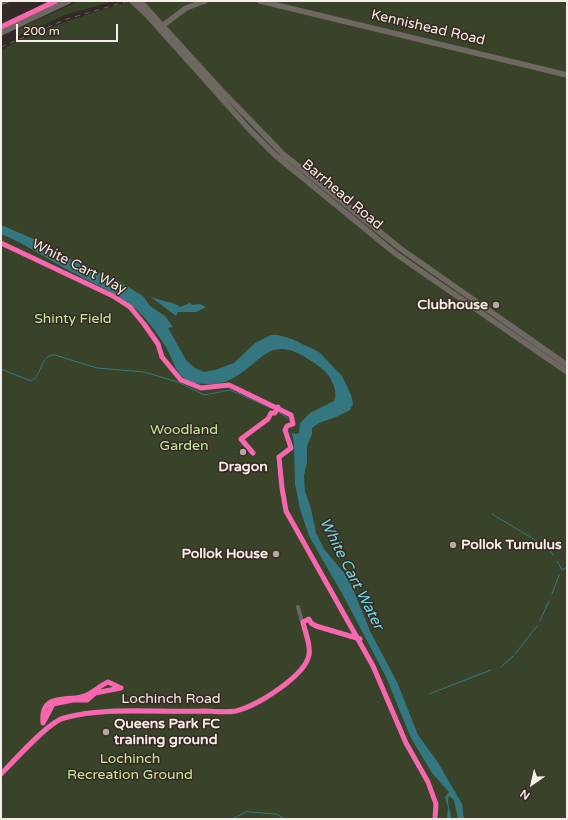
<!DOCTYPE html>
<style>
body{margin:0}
#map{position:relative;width:568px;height:820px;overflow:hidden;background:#322a26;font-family:"Varela Round",sans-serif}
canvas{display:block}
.frame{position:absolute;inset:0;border:2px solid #f7eee9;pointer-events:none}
.north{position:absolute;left:512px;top:764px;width:40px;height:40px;-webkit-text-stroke:3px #372921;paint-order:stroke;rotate:214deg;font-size:11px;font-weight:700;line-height:16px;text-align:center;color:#f7eee9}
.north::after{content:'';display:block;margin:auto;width:14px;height:18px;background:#f7eee9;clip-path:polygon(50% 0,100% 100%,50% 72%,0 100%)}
.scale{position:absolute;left:16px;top:24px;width:102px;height:18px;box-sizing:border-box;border:2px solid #f7eee9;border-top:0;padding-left:5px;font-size:12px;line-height:14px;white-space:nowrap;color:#f7eee9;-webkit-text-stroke:3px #372921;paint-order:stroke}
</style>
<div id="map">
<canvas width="568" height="820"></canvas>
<div class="frame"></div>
<div class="north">N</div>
<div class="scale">200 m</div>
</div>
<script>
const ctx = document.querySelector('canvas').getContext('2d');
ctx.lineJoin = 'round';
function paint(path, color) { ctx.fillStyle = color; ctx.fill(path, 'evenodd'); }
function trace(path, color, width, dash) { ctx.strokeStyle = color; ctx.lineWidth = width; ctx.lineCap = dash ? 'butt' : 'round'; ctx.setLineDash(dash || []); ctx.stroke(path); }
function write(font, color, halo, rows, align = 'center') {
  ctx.font = font + ' "Varela Round",sans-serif'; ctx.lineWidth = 3; ctx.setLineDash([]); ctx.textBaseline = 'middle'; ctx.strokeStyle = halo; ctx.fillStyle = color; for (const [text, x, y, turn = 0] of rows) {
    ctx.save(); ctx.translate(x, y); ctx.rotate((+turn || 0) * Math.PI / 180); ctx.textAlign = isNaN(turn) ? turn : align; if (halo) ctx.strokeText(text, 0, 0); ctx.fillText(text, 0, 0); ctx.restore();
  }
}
const green = new Path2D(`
 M79 1H114L65 15 18 36 16 31 17 29Z
 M132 1H567V819H1V50C42 28 87 14 132 1Z`);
const water = new Path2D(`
 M1 225 36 240 74 261 120 282 143 296 150 306 165 316 173 327 168 328 186 360 195 368 204 372 215 370 234 363 255 343 271 335H278L292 339 319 352 342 376 351 395 353 404 350 410 336 417 319 423 312 428V434L307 446V462L304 476 305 491 311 509 316 533 324 549 344 573 353 589 370 631 397 682 418 735 437 761 462 804 464 819H458L454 800 449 796C446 801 451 812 451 818L447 819 448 807 445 797 449 792 432 773 411 738 386 677 344 597 309 536 300 509 295 484 294 444 292 433 296 434 299 433 300 423 310 413 334 401C338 393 333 383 329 376 323 368 313 362 305 357 270 336 262 361 235 377 223 385 208 385 194 383 177 379 174 362 167 349 160 337 151 325 142 315 122 294 95 285 70 271 47 259 26 244 1 234Z
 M151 297C160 301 175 302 180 307L190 303 192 305 200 304 206 307 196 312H178L176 316Z`);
const stream = new Path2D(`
 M1 369 31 381C43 375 39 355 55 355L97 368 144 372 178 382 204 395 230 390 278 411 288 419
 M492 514 547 547 553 555
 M557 561 562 570 567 567
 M552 594 559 575
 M540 621 549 601
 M515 654 537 626
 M501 667 513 656
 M429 694 491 670
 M232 819 248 811 250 812 276 814 285 819`);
const street = new Path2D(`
 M1 3 7 1
 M1 774 45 731 62 718 89 713 110 712 237 711 268 696 287 683 303 668 309 656V647L298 607`);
const secondary = new Path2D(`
 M132 1 146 14 248 128 275 155 396 254 567 372
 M140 1 224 93 283 154 401 249 567 365
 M260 1 567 75
 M1 27 56 1
 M161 27 186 8 205 1
 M1 33 69 1`);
const rail = new Path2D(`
 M1 47 67 19 128 1`);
const cycleway = new Path2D(`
 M1 27 56 1
 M1 243 113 296 130 307 144 324 158 344 162 357 181 380 201 388 229 385 291 415 293 424 287 426 285 430 291 448 279 457 282 488 286 511 373 666 406 743 428 782 436 804 435 819
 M253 453 241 439 268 419 271 413H275L278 407
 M108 682 121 688 95 693 87 700H73L53 704 43 723C40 692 66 702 84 696 93 693 99 686 108 682Z
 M1 774C14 761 48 722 64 718 108 706 158 713 203 711 214 711 226 713 236 711 257 706 305 676 309 655 311 644 305 632 303 622L309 619 311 623 316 626 360 639`);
const markers = [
 [496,305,4,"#b2a9a5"],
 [243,452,4,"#b2a9a5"],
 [453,545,4,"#b2a9a5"],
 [276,554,4,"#b2a9a5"],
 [106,732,4,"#b2a9a5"]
];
const streetNames = [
 ["Kennishead Road",428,28,13],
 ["Barrhead Road",342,195,40],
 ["White Cart Way",79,267,27],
 ["Lochinch Road",171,699]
];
const poiNames = [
 ["Clubhouse",488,305],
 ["Dragon",243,467,"center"],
 ["Pollok Tumulus",461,545,"left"],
 ["Pollok House",268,554],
 ["Queens Park FC",114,724,"left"],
 ["training ground",114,740,"left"]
];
const parkNames = [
 ["Shinty Field",73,319],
 ["Woodland",184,430],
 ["Garden",184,446],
 ["Lochinch",130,759],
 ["Recreation Ground",130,775]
];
const waterNames = [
 ["White Cart Water",351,574,63]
];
paint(green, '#38432a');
paint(water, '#357780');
trace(stream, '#357780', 1);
trace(street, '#6c6660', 4);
trace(secondary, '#6f6762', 5.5);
trace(rail, '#6c6662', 1, [5, 5]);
trace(cycleway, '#f766af', 5);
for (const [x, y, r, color] of markers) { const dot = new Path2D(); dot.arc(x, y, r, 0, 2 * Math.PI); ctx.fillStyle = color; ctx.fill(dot); trace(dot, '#372921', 1.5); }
write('14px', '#f7eee9', '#372921', streetNames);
write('bold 14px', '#f7eee9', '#372921', poiNames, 'right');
write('14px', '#c5eaa0', '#372921', parkNames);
write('italic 15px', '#6cdcec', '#372921', waterNames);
</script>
